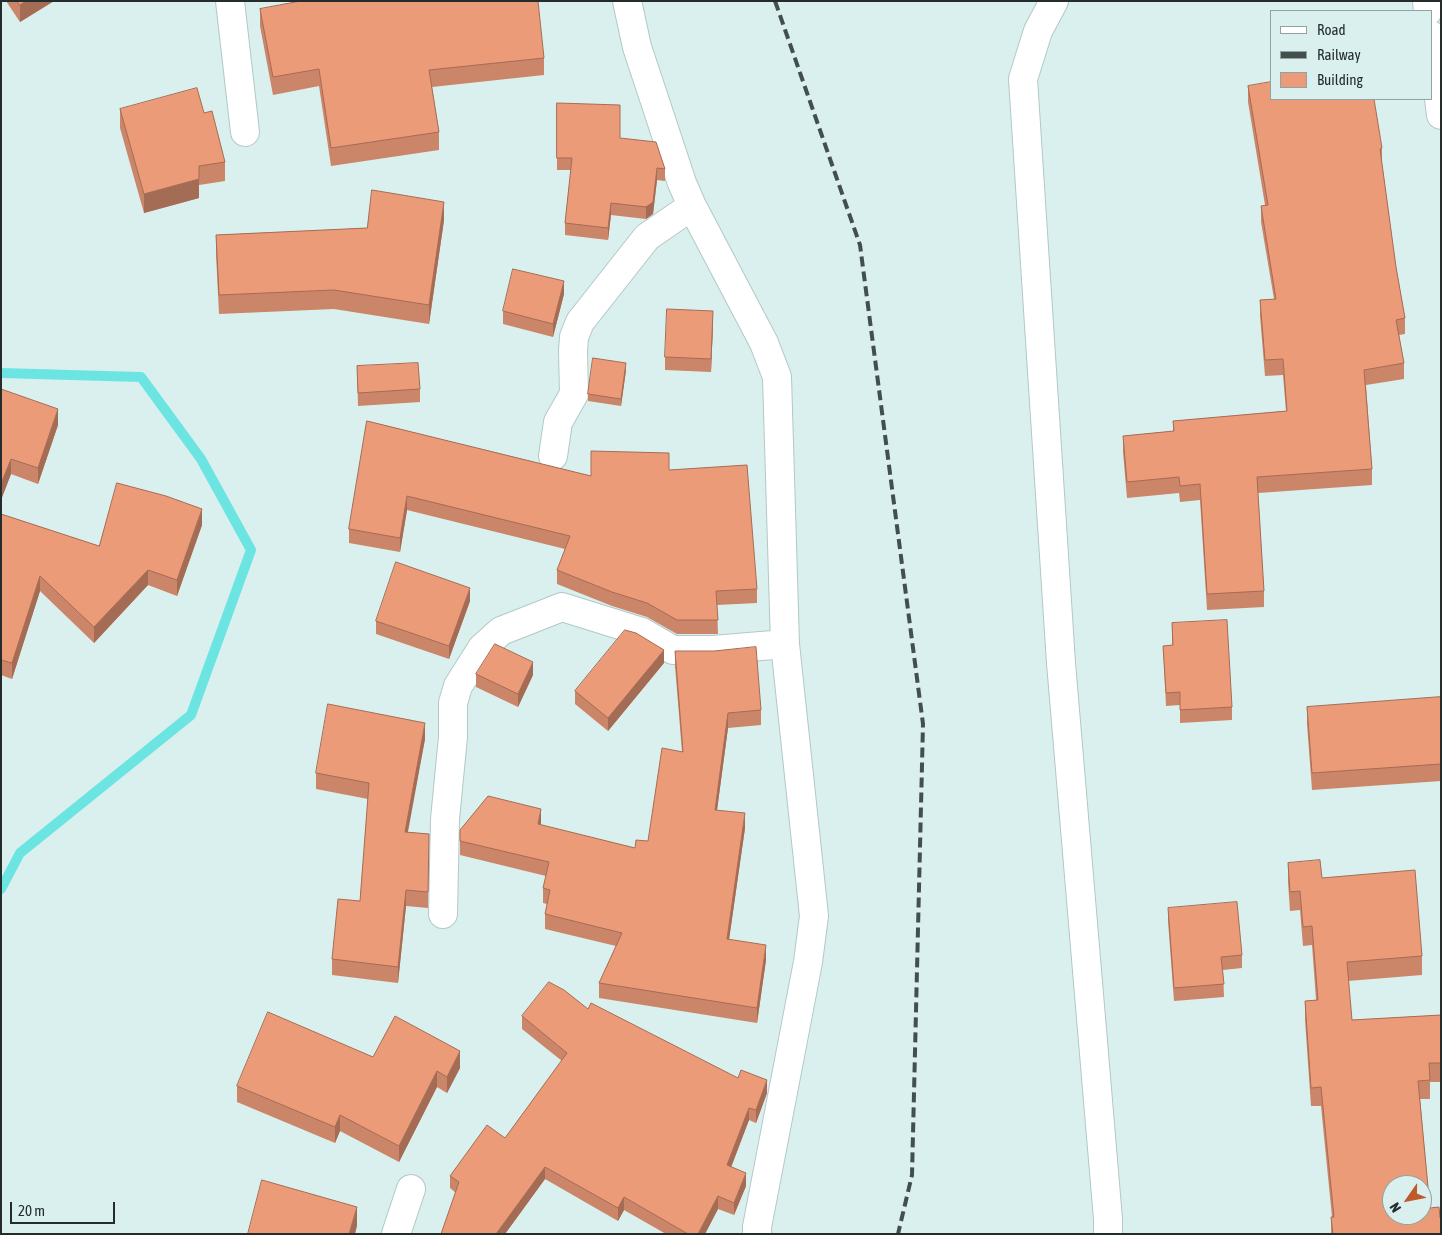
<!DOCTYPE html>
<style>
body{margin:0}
#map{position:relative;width:1442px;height:1235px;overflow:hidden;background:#d9f0ee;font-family:"Asap Condensed",sans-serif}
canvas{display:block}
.frame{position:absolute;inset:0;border:2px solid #242d2c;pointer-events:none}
.legend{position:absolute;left:1270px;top:10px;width:162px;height:90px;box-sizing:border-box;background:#d9f0ee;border:1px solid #91a2a0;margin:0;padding:6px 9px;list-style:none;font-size:15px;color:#242d2c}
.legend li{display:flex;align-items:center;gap:10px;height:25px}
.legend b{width:25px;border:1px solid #91a2a0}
.north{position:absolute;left:1382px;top:1175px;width:50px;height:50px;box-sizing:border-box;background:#d9f0ee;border:1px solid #91a2a0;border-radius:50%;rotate:237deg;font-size:14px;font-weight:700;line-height:20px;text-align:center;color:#242d2c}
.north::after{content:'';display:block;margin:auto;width:18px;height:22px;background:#c05a2a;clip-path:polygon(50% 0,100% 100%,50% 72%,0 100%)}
.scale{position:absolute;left:10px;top:1202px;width:105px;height:22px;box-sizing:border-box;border:2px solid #242d2c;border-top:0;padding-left:6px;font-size:15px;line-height:18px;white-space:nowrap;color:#242d2c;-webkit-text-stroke:4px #d9f0ee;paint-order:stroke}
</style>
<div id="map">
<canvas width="1442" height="1235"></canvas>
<div class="frame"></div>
<ul class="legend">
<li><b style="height:6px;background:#fff"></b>Road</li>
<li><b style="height:6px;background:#434f4d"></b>Railway</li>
<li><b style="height:14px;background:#ec9b79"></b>Building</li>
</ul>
<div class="north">N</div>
<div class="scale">20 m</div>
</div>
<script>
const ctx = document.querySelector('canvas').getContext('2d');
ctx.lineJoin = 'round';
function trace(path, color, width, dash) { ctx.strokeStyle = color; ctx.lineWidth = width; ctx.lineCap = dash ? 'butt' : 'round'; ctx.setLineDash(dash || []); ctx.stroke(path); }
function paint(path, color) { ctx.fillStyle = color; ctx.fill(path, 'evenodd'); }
const stream = new Path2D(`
 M1 373 141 377 201 459 251 550 191 715 20 853 1 889`);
const minor = new Path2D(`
 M230 1 245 132
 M627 1 637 47 682 183 692 206 764 343 777 377 785 644 814 916 808 962 757 1227V1234
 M1054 1 1038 31 1023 79 1061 663 1108 1219V1234
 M1427 1 1428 11
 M1431 35 1441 115
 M553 456 558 422 574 394 573 351 574 337 580 322 647 237 692 206
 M443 914 445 819 453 737V703L458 686 482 648 501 631 562 607 642 632 673 650H713L785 644
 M396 1234 411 1189`);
const rail = new Path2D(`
 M775 1 860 245 923 724 912 1175 898 1234`);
const wall = new Path2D(`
 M6 1H54L20 22Z
 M260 9 544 58V75L432 87 439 132V150L331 166 319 86 273 95 260 26Z
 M1248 86 1382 148V164L1396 267 1405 318V334L1399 335 1404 363V379L1366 385 1372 469V485L1258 493 1264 591V607L1207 610 1200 500 1180 502 1179 493 1127 498 1123 452V436L1173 431V421L1286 411 1283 375 1265 376 1260 316V300L1274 299 1261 222V206L1265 205 1248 102Z
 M557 103 620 138 665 169V181L657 180 653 214 646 219 611 215 608 240 565 235V223L571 170H557Z
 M120 109 204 113 225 162V181L199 185V198L144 213 120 128Z
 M444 220 429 324 334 309 219 314 216 254V235L367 228Z
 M564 294 553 337 503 324V311Z
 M713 324 711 372 665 370V357Z
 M357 366 420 389V402L358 406Z
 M626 370 621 406 588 401V394Z
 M1 389 58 425 38 484 11 474 1 500Z
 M367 421 591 476 669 470 757 589V603L717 605 718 634H677L647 617 612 606 557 584V570L565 549 407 510 400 552 349 543V529Z
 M1 514 99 546 202 525 177 596 148 585 94 643 40 591 12 679 1 675Z
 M470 601 449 659 376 634V621Z
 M1172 623 1232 707V720L1180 723V705L1166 706 1163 646 1172 645Z
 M675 651 761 710V725L728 728 717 810 745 828 729 939 766 960 757 1023 599 998V983L616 946 545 929V914L547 904 543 903V888L546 876 460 855V830L541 825 635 848 648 841 682 752 675 666Z
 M664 663 608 731 575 704V691Z
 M476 674 533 675 518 707 476 687Z
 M1441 697V781L1312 790 1307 724V707Z
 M425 739 407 832 429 834 428 908 406 906 398 983 332 975V959L360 901 368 799 316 789V773Z
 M1288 863 1322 878 1422 956V975L1348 981 1352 1020 1441 1015V1082H1430V1099H1420L1430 1208 1441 1234H1331V1217H1332L1321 1106H1311L1305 1020V1001L1316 1000 1312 945 1303 946 1300 910 1290 911 1288 882Z
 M1168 908 1242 955V968L1223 970 1224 997 1174 1001 1168 921Z
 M588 1009 767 1093 756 1123 749 1120 731 1167 746 1186 734 1215 718 1209 705 1234H666L624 1210 618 1221 545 1179 505 1234H441L456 1193 450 1188V1176L505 1138 562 1061 522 1029V1016Z
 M373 1057 460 1068 447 1093 437 1087 399 1162 340 1131 335 1143 237 1102V1086Z`);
const shadedWall = new Path2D(`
 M26 1H54L20 22V5Z
 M657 168V180L653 214 646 219V207Z
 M199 179V198L144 213V194Z
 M444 202V220L429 324V305Z
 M611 203V215L608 240V228Z
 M564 281V294L553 337V324Z
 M713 311V324L711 372V359Z
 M626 363V370L621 406V399Z
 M58 409V425L38 484V468Z
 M11 459V474L1 500V484Z
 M407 496V510L400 552V538Z
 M202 509V525L177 596V580Z
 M148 570V585L94 643V627Z
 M40 576V591L12 679V663Z
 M470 588V601L449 659V646Z
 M664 650V663L608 731V718Z
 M533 662V675L518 707V694Z
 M728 713V728L715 825V810Z
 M425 723V739L405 848V832Z
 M541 809V824L538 839V824Z
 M745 813V828L727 954V939Z
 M406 890V906L398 983V967Z
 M766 945V960L757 1023V1008Z
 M460 1051V1068L447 1093V1077Z
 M437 1071V1087L399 1162V1146Z
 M767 1080V1093L756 1123V1110Z
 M749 1108V1120L727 1178V1165Z
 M340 1115V1131L335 1143V1127Z
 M545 1167V1179L505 1234H496Z
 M746 1173V1186L734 1215V1203Z
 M718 1196V1209L705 1234H698Z
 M624 1197V1210L618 1221V1208Z
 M357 1207V1226L355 1234H349Z`);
const building = new Path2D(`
 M17 1H26L20 5Z
 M301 1H538L544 58 429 70 439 132 331 148 319 69 273 77 260 9Z
 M1271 82V99H1374L1382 148 1380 149 1396 267 1405 318 1396 320 1404 363 1364 370 1372 469 1257 477 1264 591 1207 594 1200 484 1180 486 1179 477 1127 482 1123 436 1174 431 1173 421 1287 411 1283 359 1265 360 1260 300 1276 299 1261 206 1268 205 1248 86Z
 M197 88 204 113 212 111 225 162 199 166V179L144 194 120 109Z
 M557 103 620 105V138L656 142 665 169 657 168 653 202 646 207 611 203 608 228 565 223 572 158H557Z
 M372 190 444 202 429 305 334 290 219 295 216 235 367 228Z
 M513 269 564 281 553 324 503 311Z
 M667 309 713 311 711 359 665 357Z
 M593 358 626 363 621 399 588 394Z
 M418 363 420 389 358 393 357 366Z
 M1 389 58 409 38 468 11 459 1 484Z
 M367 421 591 476V451L669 453V470L747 465 757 589 716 591 718 620H677L647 603 612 592 557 570 570 536 407 496 400 538 349 529Z
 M117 483 166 496 202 509 177 580 148 570 94 627 40 576 12 663 1 660V514L99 546Z
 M396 562 470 588 449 646 376 621Z
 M1227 620 1232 707 1180 710V692L1166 693 1163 646 1173 645 1172 623Z
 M625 630 636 633 664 650 608 718 575 691Z
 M495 644 533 662 518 694 476 674Z
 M756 647 761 710 728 713 715 810 745 813 727 939 766 945 757 1008 599 983 622 933 545 914 550 890 543 888 549 862 460 841V830L488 796 541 809 538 824 635 848 636 840 648 841 662 748 683 752 675 651H714Z
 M1441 697V764L1312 773 1307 707Z
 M328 704 425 723 405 832 429 834 428 892 406 890 398 967 332 959 338 899 360 901 369 783 316 773Z
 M1320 860 1322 878 1415 870 1422 956 1347 962 1352 1020 1441 1015V1063H1429L1430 1080 1418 1081 1430 1208 1439 1207 1440 1218H1441V1234H1333L1331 1217H1334L1321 1087 1311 1088 1305 1001 1318 1000 1312 926 1303 927 1300 891 1290 892 1288 863ZM1392 1185H1422V1215H1392Z
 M1237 902 1242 955 1221 957 1224 984 1174 988 1168 908Z
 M549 982 564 990 588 1009 591 1003 738 1078 741 1070 767 1080 756 1110 749 1108 727 1165 746 1173 734 1203 718 1196 698 1234H688L624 1197 618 1208 545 1167 496 1234H441L459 1182 450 1176 487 1125 505 1138 567 1053 522 1016Z
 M268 1012 373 1057 395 1016 460 1051 447 1077 437 1071 399 1146 340 1115 335 1127 237 1086Z
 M262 1180 357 1207 349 1234H248Z`);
trace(stream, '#6ce5e2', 10);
trace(minor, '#b2c8c7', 30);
trace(minor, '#fff', 28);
trace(rail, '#434f4d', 4, [10, 5]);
paint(wall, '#cb8568');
paint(shadedWall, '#a56c55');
paint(building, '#ec9b79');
trace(building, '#a56c55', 1);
</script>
